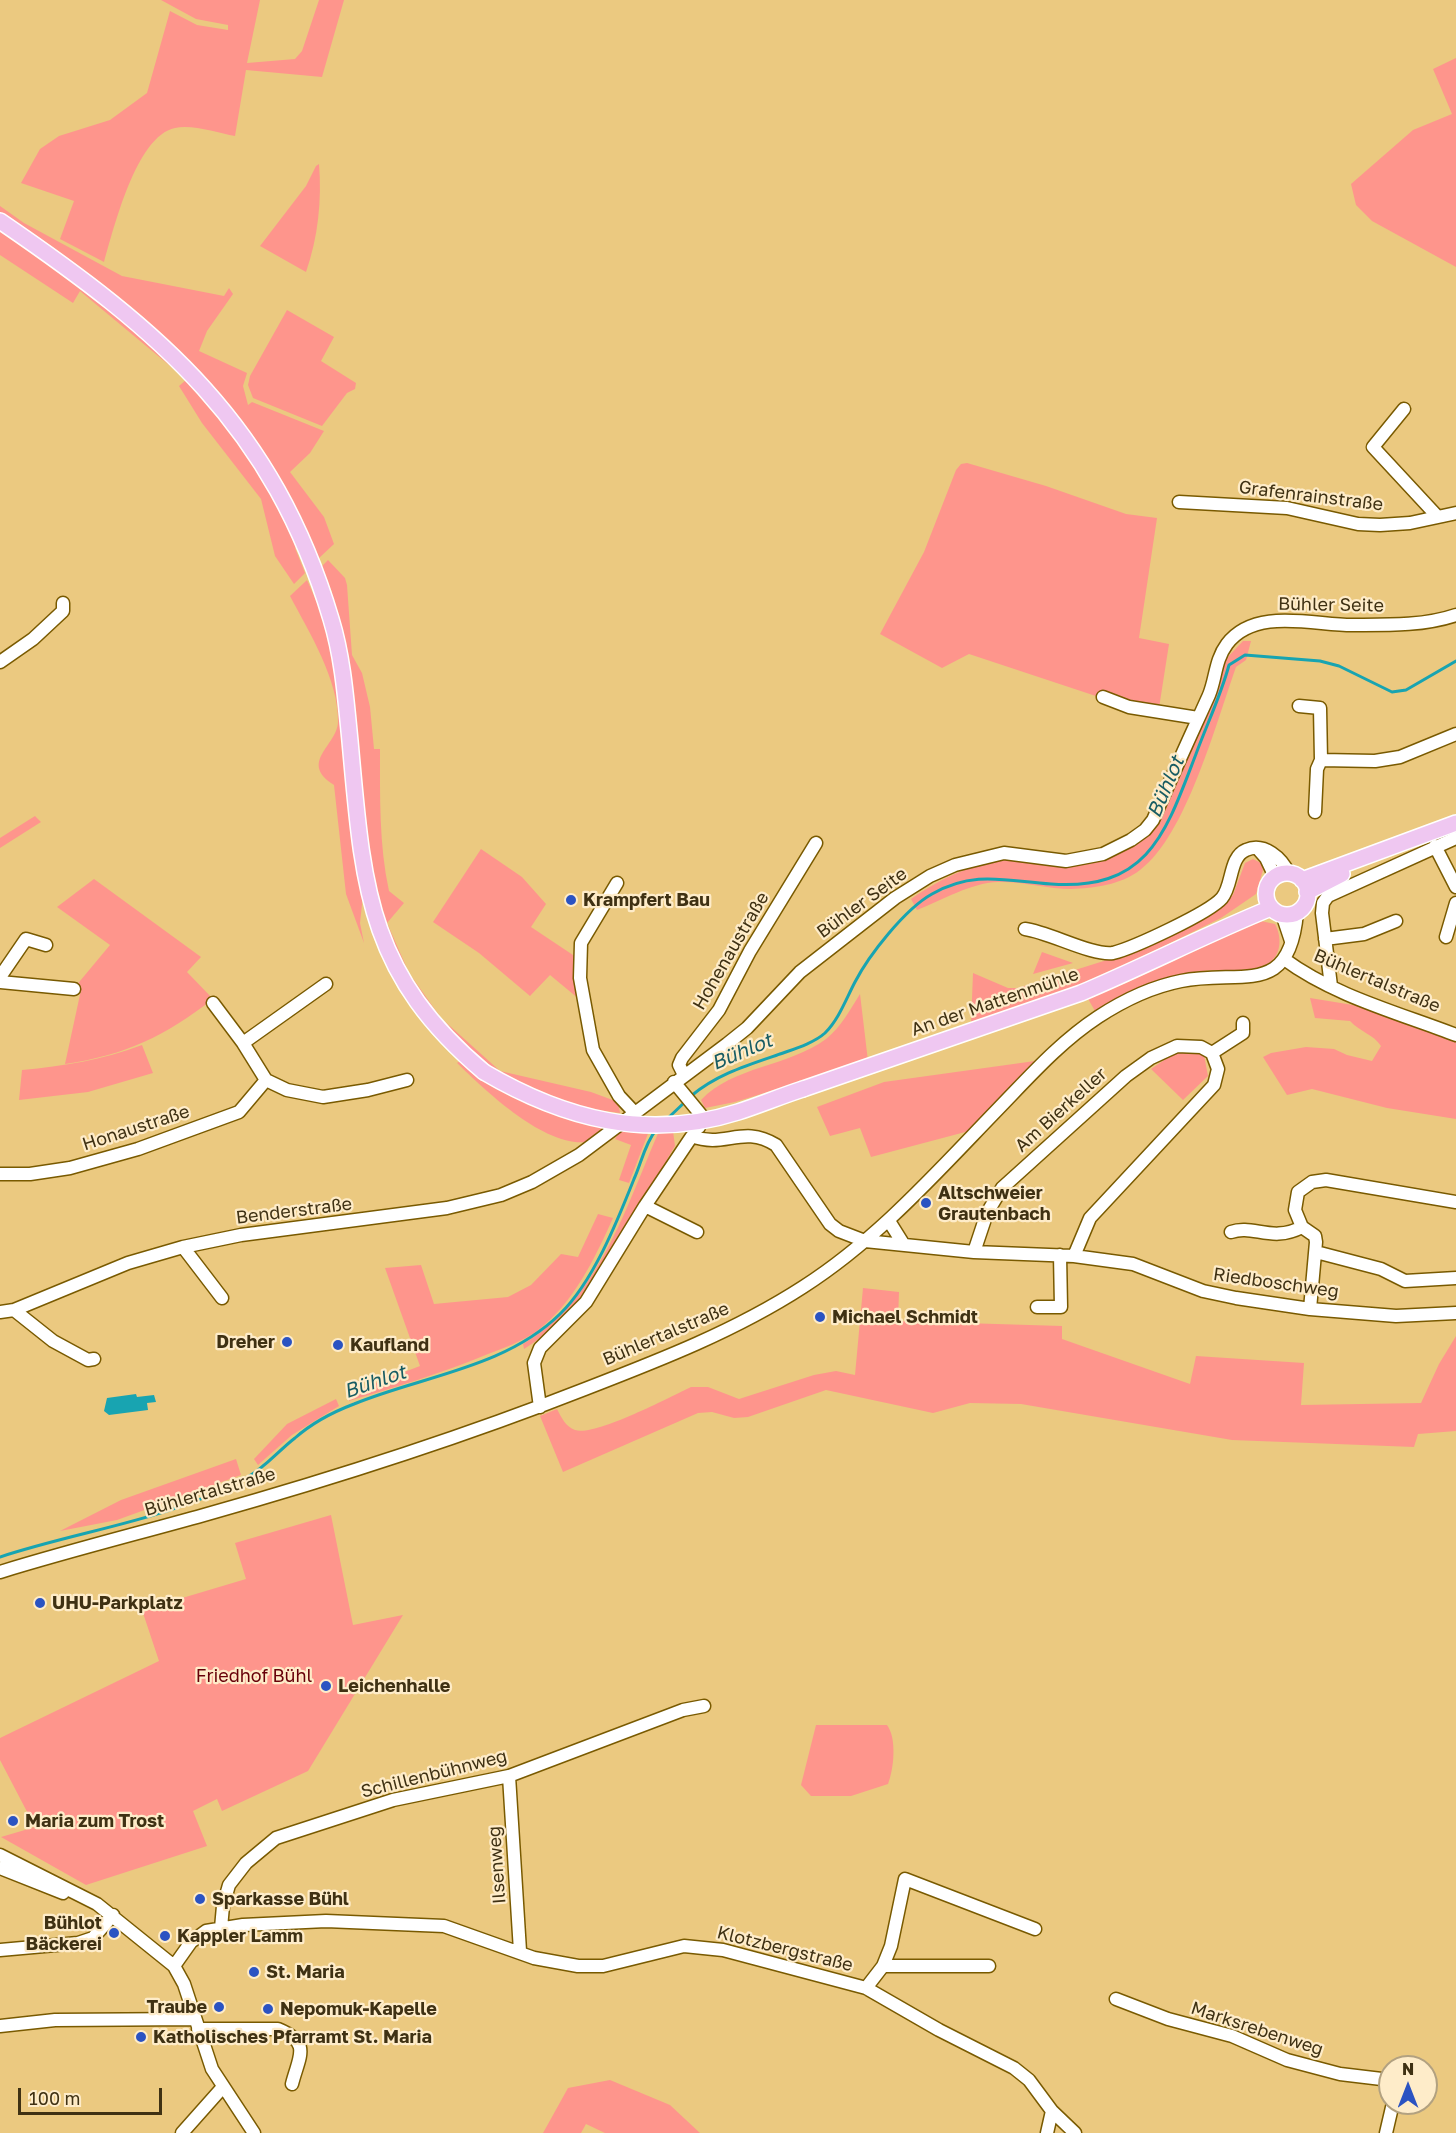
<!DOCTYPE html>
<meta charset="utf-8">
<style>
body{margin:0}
#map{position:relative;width:1456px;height:2133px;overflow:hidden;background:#ebc980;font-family:"Golos Text",sans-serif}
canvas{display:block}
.north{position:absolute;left:1378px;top:2055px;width:60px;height:60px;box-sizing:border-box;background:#feecc9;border:2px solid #b2a180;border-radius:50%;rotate:0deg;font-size:16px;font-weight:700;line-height:24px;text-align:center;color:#3f3113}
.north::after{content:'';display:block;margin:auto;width:21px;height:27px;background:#2b53c2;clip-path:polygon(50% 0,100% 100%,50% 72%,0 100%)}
.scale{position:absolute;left:18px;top:2088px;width:144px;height:27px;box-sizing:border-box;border:3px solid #3f3113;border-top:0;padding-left:8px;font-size:18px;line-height:21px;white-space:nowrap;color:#3f3113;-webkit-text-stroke:4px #feecc9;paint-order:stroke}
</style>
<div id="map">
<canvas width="1456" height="2133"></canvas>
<div class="north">N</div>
<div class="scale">100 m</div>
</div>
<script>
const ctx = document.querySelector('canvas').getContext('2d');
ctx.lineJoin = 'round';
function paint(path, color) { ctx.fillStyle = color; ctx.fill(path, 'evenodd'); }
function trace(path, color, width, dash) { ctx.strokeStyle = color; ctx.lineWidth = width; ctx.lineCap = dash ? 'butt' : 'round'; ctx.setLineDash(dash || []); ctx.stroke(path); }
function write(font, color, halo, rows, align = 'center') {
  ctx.font = font + ' "Golos Text",sans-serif'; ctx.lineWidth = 4.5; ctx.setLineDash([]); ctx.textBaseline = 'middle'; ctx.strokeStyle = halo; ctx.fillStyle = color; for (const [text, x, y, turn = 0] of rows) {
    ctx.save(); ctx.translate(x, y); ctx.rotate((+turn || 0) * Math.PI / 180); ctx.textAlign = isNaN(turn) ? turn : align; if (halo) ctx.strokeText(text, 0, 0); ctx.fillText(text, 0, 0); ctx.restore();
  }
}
const green = new Path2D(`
 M161 0H260L247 63 295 59 302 51 319 0H344L322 77 246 70 235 136C218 133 192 124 175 128 136 136 114 228 104 262L60 239 74 201 21 183 40 149 59 136 110 120 147 93 170 11 197 25 228 30V25L196 19Z
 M1456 58V267L1372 221 1356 205 1351 184 1413 130 1452 114 1433 69Z
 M319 164C322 200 318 238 306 272L260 246 306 186 316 166Z
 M0 206 24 223 122 276 224 296 229 288 233 294 207 331 199 351 247 373 243 386 248 405 252 402 324 431 310 453 290 472 324 517 334 544 318 559C283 470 222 387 147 322 101 282 49 249 0 214Z
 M0 229C64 272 130 317 181 375L80 291 73 303 0 255Z
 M287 310 334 337 321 361 356 383 355 389 347 393 322 426 253 398 248 385 250 376Z
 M186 380 191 381 263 474 298 546 295 548 305 573 294 584 275 556 261 499 202 423 179 386Z
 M967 463 1046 486 1126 514 1157 518 1139 638 1169 644 1159 708 1129 707 969 654 942 668 880 634 924 552 956 470 961 464Z
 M328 560 345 578 347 585 352 655 362 673 370 707 374 749H380C380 796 379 845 389 891L404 903 387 923 409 973 441 1018 500 1071 591 1092 618 1102 620 1113 605 1111 604 1114 571 1106 499 1075 465 1048 408 980 384 924 369 854 352 690 330 594 332 592 321 567Z
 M307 580 319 607 321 606 340 685 363 895 360 923 364 943 346 894 334 785C298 762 337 746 338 722 339 680 309 632 290 596Z
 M1243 641H1251L1246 660 1236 667C1216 723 1186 836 1140 870 1121 885 1094 888 1071 889 1047 889 1022 881 998 882 970 883 943 900 917 910L911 899C940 879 977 860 1014 860 1032 860 1051 865 1069 865 1103 867 1135 847 1159 824L1226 659Z
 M35 816 41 822 0 848V838Z
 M481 849 522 877 546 904 531 927 576 957 579 999 550 975 530 996 479 953 433 922Z
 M1253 859 1261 863 1263 870 1256 894 1221 918 1101 977 971 1024 973 973 1008 988H1018L1110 959 1221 905 1233 895 1245 863Z
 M94 879 201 957 187 972 213 999C165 1036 126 1055 65 1064L81 990 75 987 110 945 57 907Z
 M1256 920 1275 924C1282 937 1282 956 1267 964 1247 974 1224 968 1203 971 1163 977 1130 991 1095 1011L1087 997 1126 983Z
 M1042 952 1073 963 1033 974Z
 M860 994 868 1061 735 1102 705 1108 701 1100C733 1066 788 1067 826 1039 841 1027 850 1010 860 994Z
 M1310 998 1359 1006 1456 1042V1119L1387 1108 1312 1089 1287 1095 1263 1057 1271 1053 1306 1047 1334 1049 1347 1055 1372 1061 1381 1046C1373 1034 1360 1032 1350 1021L1315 1018Z
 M142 1045 153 1073 88 1092 19 1100 22 1070C64 1066 102 1060 142 1045Z
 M1179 1050 1204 1055 1208 1076 1183 1100 1151 1069Z
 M460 1061C499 1094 552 1118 603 1127L587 1142C544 1147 486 1091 457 1063Z
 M1035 1061 969 1131 871 1157 860 1128 830 1136 817 1107 884 1082Z
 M621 1129 649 1131 629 1183 619 1180 631 1145 615 1139Z
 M659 1131H673L675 1146C635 1213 592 1308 524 1349L523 1344C598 1301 626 1207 659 1131Z
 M598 1214 613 1218C595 1258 574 1303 537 1331 523 1341 504 1348 488 1354 442 1373 396 1387 349 1401L347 1394 420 1366 385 1268 421 1265 434 1304 508 1297 531 1285 561 1254 578 1257Z
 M863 1288 899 1292 898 1321 1062 1326V1339L1190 1384 1196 1356 1304 1363 1301 1405 1421 1403 1439 1364 1456 1336V1431L1418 1434 1414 1447 1232 1440 1021 1404 970 1403 933 1413 826 1390 748 1417 734 1418 712 1412 698 1413 563 1472 540 1416 557 1409C561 1417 566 1427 575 1430 594 1437 670 1397 691 1387H708L739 1399 814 1375 836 1371 855 1375Z
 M336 1399 339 1406 292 1435 258 1465 254 1459 287 1424Z
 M236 1459 241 1475 117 1520 60 1531 121 1500Z
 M331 1515 353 1625 403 1615 308 1771 222 1811 217 1799 193 1811 207 1846 86 1885 1 1837 35 1827 0 1760V1738L159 1661 142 1610 246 1579 235 1543Z
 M816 1725H887C897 1738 894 1769 888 1784L851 1796H811L801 1785Z
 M610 2080 670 2105 700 2133H605L586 2124 581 2133H543L568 2088Z`);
const water = new Path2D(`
 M136 1394 137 1397 154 1395 156 1402 147 1403 148 1410 109 1415 104 1411 107 1398Z`);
const stream = new Path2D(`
 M691 1096C717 1074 748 1065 780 1054 794 1049 814 1043 825 1033 839 1019 846 999 855 982 869 955 905 909 932 894 974 870 1006 881 1051 884 1149 891 1166 832 1196 754 1207 724 1221 695 1229 665L1245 655 1320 661 1339 666 1392 692 1406 690 1456 661
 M667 1119 686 1101
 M0 1557C82 1530 170 1520 246 1478 265 1468 278 1451 295 1438 312 1423 333 1412 354 1404 422 1376 505 1368 560 1314 593 1282 617 1222 634 1179 641 1164 645 1143 656 1130`);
const minor = new Path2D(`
 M1404 409 1373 447 1437 516
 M1179 502 1287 508 1358 524 1380 525 1410 523 1456 513
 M0 662 33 639 63 611V603
 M1103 697 1129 707 1198 718
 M1299 706 1320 708 1321 760
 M1315 812 1317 769 1321 760 1375 761 1400 757 1456 734
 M1435 846 1456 887
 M1259 850 1266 858 1275 877
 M617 883 581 943 580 978 593 1050 619 1096 634 1112
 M1282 914 1291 941
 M1025 929C1049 932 1092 956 1113 953 1133 948 1209 913 1222 898 1233 885 1229 857 1246 850 1264 842 1282 858 1289 874
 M1446 937 1456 903
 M1325 939 1364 934 1396 921
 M1284 959C1334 996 1399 1013 1456 1035
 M0 977 26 939 46 945
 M0 982 74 989
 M1331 986 1322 913 1323 903 1328 896 1456 838
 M213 1003 243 1043 266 1080 287 1090 323 1097 368 1090 407 1080
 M243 1043 326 984
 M1212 1053 1243 1033V1023
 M684 1075 679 1065 682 1058 719 1010 750 951 816 843
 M674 1082 702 1116 699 1127
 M0 1174H30L70 1168 138 1149 239 1112 266 1080
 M645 1206 697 1232
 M889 1221 904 1245
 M1231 1232C1253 1224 1272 1243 1302 1227
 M183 1247 222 1298
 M974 1252 987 1213 1002 1188 1126 1076 1151 1058 1177 1046 1201 1047 1212 1053 1218 1069 1214 1085 1090 1218 1074 1256
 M1316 1252 1381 1269 1405 1281 1456 1278
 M1037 1307H1061L1060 1255
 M1310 1309 1316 1242 1315 1236 1302 1227 1295 1210 1298 1192 1312 1182 1326 1180 1456 1202
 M14 1310 53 1341 88 1360 94 1359
 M0 1312 14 1310 128 1263 183 1247 241 1235 447 1208 501 1195 532 1182 579 1155 727 1044 747 1028 800 972 895 898 930 876 955 865 1004 853 1066 861 1103 854 1131 840 1145 830 1153 820C1171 778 1190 737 1209 695 1216 678 1215 660 1227 644 1255 607 1313 625 1352 625 1386 625 1424 626 1456 615
 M540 1407 534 1363 540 1348 586 1302 645 1206 692 1136C725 1149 742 1124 776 1145L830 1224 839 1231 865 1241 974 1252 1074 1256 1133 1264 1203 1291 1236 1298 1310 1309 1396 1316 1456 1313
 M0 1572C68 1551 136 1534 204 1515 332 1479 460 1438 585 1389 660 1360 735 1331 803 1287 878 1239 937 1172 998 1109 1030 1076 1060 1042 1098 1017 1124 1000 1151 987 1181 981 1242 969 1290 999 1297 912
 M509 1776 520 1951
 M0 1855 97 1904 174 1966 184 1984 212 2069 254 2133
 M0 1868 63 1893
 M221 1928 223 1906 229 1885 246 1863 276 1838 393 1800 509 1776 683 1710 704 1706
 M0 1950 78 1943 93 1938 113 1915
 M174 1966 191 1942 206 1931 243 1925 326 1921 444 1926 534 1958 578 1966H603L684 1946 723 1950 866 1988 939 2030 1014 2068 1029 2080 1052 2111 1075 2133
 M883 1966H989
 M866 1988 883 1966 891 1946 905 1879 1035 1929
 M1116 1999 1168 2019 1232 2036 1287 2060 1340 2074 1390 2080
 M0 2026 55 2020 195 2019
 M198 2029H278C312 2043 299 2056 292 2084
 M182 2133 222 2088
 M1047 2133 1052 2111
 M1386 2133 1393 2103`);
const major = new Path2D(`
 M0 221C161 331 273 425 331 619 343 658 346 701 350 741 363 884 366 973 484 1072
 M1266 894a21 21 0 1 1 42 0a21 21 0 1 1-42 0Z
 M1302 880 1456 823
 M1307 892 1342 874
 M803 1089 1081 993C1145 966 1207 934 1271 908`);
const majorBridge = new Path2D(`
 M484 1072C564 1119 647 1141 738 1112 760 1105 781 1096 803 1089`);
const markers = [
 [571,900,6,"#2b53c2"],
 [926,1203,6,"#2b53c2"],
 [820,1317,6,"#2b53c2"],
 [287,1342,6,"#2b53c2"],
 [338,1345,6,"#2b53c2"],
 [40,1603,6,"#2b53c2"],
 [326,1686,6,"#2b53c2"],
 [13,1821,6,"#2b53c2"],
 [200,1899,6,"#2b53c2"],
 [114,1933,6,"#2b53c2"],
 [165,1936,6,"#2b53c2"],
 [254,1972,6,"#2b53c2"],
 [219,2007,6,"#2b53c2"],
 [268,2009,6,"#2b53c2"],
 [141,2037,6,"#2b53c2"]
];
const streetNames = [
 ["Grafenrainstraße",1311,496,7],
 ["Bühler Seite",1331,605,1],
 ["Bühler Seite",862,903,-36],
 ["Hohenaustraße",731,951,-60],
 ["Bühlertalstraße",1377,981,23],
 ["An der Mattenmühle",995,1002,-19],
 ["Am Bierkeller",1061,1110,-42],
 ["Honaustraße",136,1128,-18],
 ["Benderstraße",294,1211,-7],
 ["Riedboschweg",1276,1283,8],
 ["Bühlertalstraße",666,1334,-23],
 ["Bühlertalstraße",210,1492,-16],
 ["Schillenbühnweg",434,1774,-14],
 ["Ilsenweg",497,1865,-94],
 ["Klotzbergstraße",785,1949,14],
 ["Marksrebenweg",1257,2029,18]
];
const poiNames = [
 ["Krampfert Bau",583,900],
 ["Altschweier",938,1193],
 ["Grautenbach",938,1214],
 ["Michael Schmidt",832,1317],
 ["Dreher",275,1342,"right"],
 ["Kaufland",350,1345],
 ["UHU-Parkplatz",52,1603],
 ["Leichenhalle",338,1686],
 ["Maria zum Trost",25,1821],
 ["Sparkasse Bühl",212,1899],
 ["Bühlot",102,1923,"right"],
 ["Bäckerei",102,1944,"right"],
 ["Kappler Lamm",177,1936],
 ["St. Maria",266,1972],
 ["Traube",207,2007,"right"],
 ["Nepomuk-Kapelle",280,2009],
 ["Katholisches Pfarramt St. Maria",153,2037]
];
const parkNames = [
 ["Friedhof Bühl",254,1676]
];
const waterNames = [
 ["Bühlot",1166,787,-67],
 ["Bühlot",742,1052,-23],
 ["Bühlot",375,1382,-19]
];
paint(green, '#fe958c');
paint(water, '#18a4b1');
trace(stream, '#18a4b1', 3);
trace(minor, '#795a00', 15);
trace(major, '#fff', 18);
trace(minor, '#fff', 12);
trace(major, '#efc7f1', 15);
trace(majorBridge, '#fff', 18, []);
trace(majorBridge, '#efc7f1', 15);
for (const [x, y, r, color] of markers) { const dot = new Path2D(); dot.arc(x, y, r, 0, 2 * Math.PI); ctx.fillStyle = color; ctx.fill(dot); trace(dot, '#feecc9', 2); }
write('18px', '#3f3113', '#feecc9', streetNames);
write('bold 18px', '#3f3113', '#feecc9', poiNames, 'left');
write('18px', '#670009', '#feecc9', parkNames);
write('italic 20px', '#175c63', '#feecc9', waterNames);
</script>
